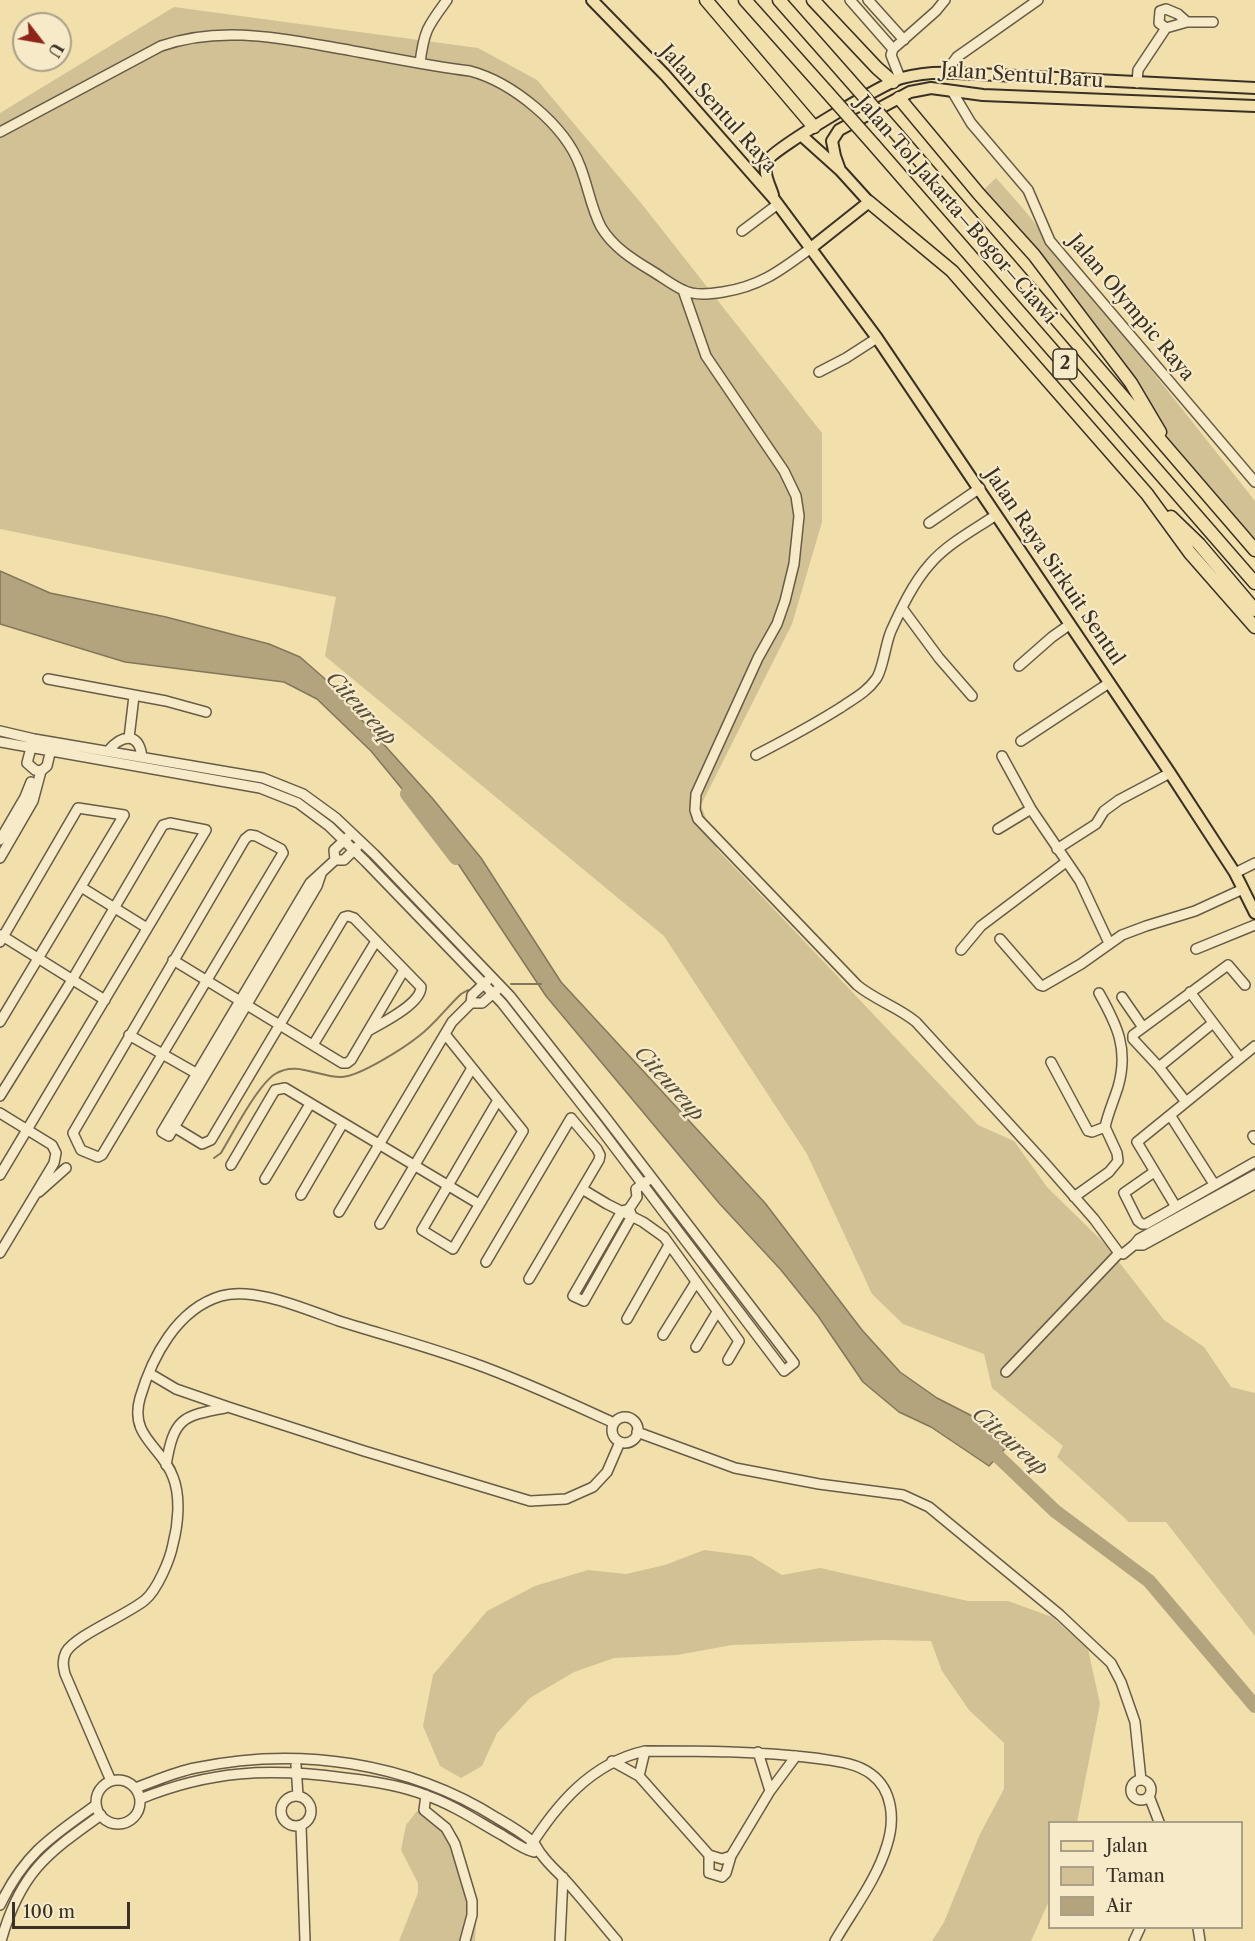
<!DOCTYPE html>
<meta charset="utf-8">
<style>
body{margin:0}
#map{position:relative;width:1255px;height:1941px;overflow:hidden;background:#f1dfac;font-family:"Libre Caslon Text",serif}
canvas{display:block}
.legend{position:absolute;left:1048px;top:1821px;width:195px;height:108px;box-sizing:border-box;background:#f6eac9;border:2px solid #aba087;margin:0;padding:8px 10px;list-style:none;font-size:18px;color:#3a3025}
.legend li{display:flex;align-items:center;gap:12px;height:30px}
.legend b{width:30px;border:2px solid #aba087}
.north{position:absolute;left:12px;top:12px;width:60px;height:60px;box-sizing:border-box;background:#f6eac9;border:2px solid #aba087;border-radius:50%;rotate:121deg;font-size:16px;font-weight:700;line-height:24px;text-align:center;color:#3a3025}
.north::after{content:'';display:block;margin:auto;width:21px;height:27px;background:#8f2418;clip-path:polygon(50% 0,100% 100%,50% 72%,0 100%)}
.scale{position:absolute;left:12px;top:1902px;width:118px;height:27px;box-sizing:border-box;border:3px solid #3a3025;border-top:0;padding-left:8px;font-size:18px;line-height:21px;white-space:nowrap;color:#3a3025;-webkit-text-stroke:4px #f6eac9;paint-order:stroke}
</style>
<div id="map">
<canvas width="1255" height="1941"></canvas>
<ul class="legend">
<li><b style="height:8px;background:#f1dfac"></b>Jalan</li>
<li><b style="height:16px;background:#d2c195"></b>Taman</li>
<li><b style="height:16px;background:#b3a47e"></b>Air</li>
</ul>
<div class="north">U</div>
<div class="scale">100 m</div>
</div>
<script>
const ctx = document.querySelector('canvas').getContext('2d');
ctx.lineJoin = 'round';
function paint(path, color) { ctx.fillStyle = color; ctx.fill(path, 'evenodd'); }
function trace(path, color, width, dash) { ctx.strokeStyle = color; ctx.lineWidth = width; ctx.lineCap = dash ? 'butt' : 'round'; ctx.setLineDash(dash || []); ctx.stroke(path); }
function write(font, color, halo, rows, align = 'center') {
  ctx.font = font + ' "Libre Caslon Text",serif'; ctx.lineWidth = 4.5; ctx.setLineDash([]); ctx.textBaseline = 'middle'; ctx.strokeStyle = halo; ctx.fillStyle = color; for (const [text, x, y, turn = 0] of rows) {
    ctx.save(); ctx.translate(x, y); ctx.rotate((+turn || 0) * Math.PI / 180); ctx.textAlign = isNaN(turn) ? turn : align; if (halo) ctx.strokeText(text, 0, 0); ctx.fillText(text, 0, 0); ctx.restore();
  }
}
const green = new Path2D(`
 M174 7 478 48 537 80 641 203 822 433V522L792 624 701 805 717 849 978 1125 1014 1141 1047 1187 1105 1244 1164 1320 1204 1347 1231 1387 1255 1393V1636L1166 1522H1129L1057 1457 1063 1446 992 1388 984 1354 903 1324 872 1294 807 1154 664 936 325 656 336 597 0 529V113Z
 M996 178 1026 212 1255 501V550L1175 458 1131 383 979 194Z
 M704 1550 751 1556 782 1575 820 1568 968 1601H1008L1052 1617 1088 1649 1100 1704 1077 1822H1050L1049 1901 1031 1941H932L944 1922 980 1834 1004 1789V1743L969 1710 942 1671 931 1641 884 1640 732 1645 677 1655 614 1658 574 1672 530 1698 497 1733 482 1766 461 1778 440 1766 423 1726 433 1675 487 1611 535 1586 588 1570 626 1574 665 1565Z
 M429 1810 444 1819 458 1836 471 1878 477 1908 475 1941H399L418 1893V1883L401 1850 406 1825 417 1811Z`);
const water = new Path2D(`
 M0 571 50 593 166 617 269 644 300 657 324 678 433 799 481 858 561 982 765 1203 862 1330 900 1372 937 1398 1015 1438 989 1466 931 1427 899 1412 863 1382 818 1316 781 1270 719 1203 546 996 435 829 371 751 317 699 284 682 125 662 0 624Z`);
const stream = new Path2D(`
 M511 984H541
 M214 1158 221 1153C233 1133 257 1086 275 1074 297 1060 319 1078 342 1077 360 1076 404 1048 419 1036 434 1025 447 1007 461 994L468 990`);
const river = new Path2D(`
 M407 794 456 858
 M986 1445 1055 1511 1149 1581 1255 1706`);
const minor = new Path2D(`
 M850 0 893 49
 M868 0 904 40
 M1166 28 1159 23 1160 11 1166 9 1178 14 1187 22
 M420 63C424 30 428 26 447 0
 M946 72 957 57 1038 0
 M900 78 891 55 893 49 936 11 945 0
 M1137 83 1138 70 1166 28 1187 22H1213
 M952 91 971 123 1028 190 1050 241 1255 482
 M0 132 161 46C215 27 270 36 325 46 373 54 421 65 470 71 512 82 565 125 580 166 588 186 591 208 601 227 613 247 632 259 652 271 662 277 672 285 683 290 695 296 710 294 723 292 761 286 781 270 811 248
 M742 231 778 204
 M683 290 706 356 784 471 796 496 799 516 794 564 785 601 777 624 758 658 696 794 695 810 698 819 857 985C875 1000 898 1007 916 1022L1044 1162 1094 1219 1119 1253 1123 1254 1134 1245 1139 1239 1255 1175
 M819 372 846 358 877 338
 M929 523 980 488
 M902 608 939 658 972 696
 M1019 666 1052 637 1069 625
 M48 679 166 701 206 712
 M0 731 34 739 263 778 303 794 336 818 374 854 510 996 606 1118 794 1363 784 1371 597 1124 502 1003 366 862 329 826 298 803 260 788 0 742
 M129 738 134 696
 M1021 741 1109 683
 M32 744 27 763 35 770 41 771 47 766 51 749
 M108 751C122 734 139 732 142 757
 M756 755C785 740 813 725 840 708 853 699 867 692 876 679 883 670 885 645 891 631 901 609 913 583 930 564 947 544 974 530 996 515
 M1002 756 1031 809 1080 881 1109 943
 M998 829 1031 809
 M250 835 256 836 281 849 283 853 280 858 102 1155 98 1157 81 1150 73 1133 245 839Z
 M0 840 25 797 31 782
 M1057 849 1096 824 1104 811 1119 800 1170 773
 M0 858 33 801 41 771
 M335 860H344L357 847
 M1235 873 1255 863
 M321 874 317 886 169 1136 162 1132 310 883 335 860 334 850 348 837
 M81 887 147 928
 M1 935 105 1000
 M1000 939 1040 985 1043 986 1081 964 1122 935 1146 926 1195 911 1243 889
 M0 942 78 808 124 815 0 1022
 M1196 949 1255 925
 M961 950 981 926 1066 862
 M173 960 342 1063H347L351 1060 404 970
 M1190 992 1240 1058
 M1122 997 1142 1026
 M471 1003H482L497 990
 M445 1034 523 1131 453 1249 422 1230 498 1100
 M129 1035 201 1076
 M313 1045 376 941
 M1051 1062 1088 1131 1092 1132 1105 1127
 M1159 1067 1213 1023
 M0 1096 72 980 163 825 170 823 206 830 0 1175
 M1186 1102 1159 1067 1133 1039V1035L1228 965 1245 985
 M0 1113 52 1145 56 1153 54 1163 0 1253
 M1170 1115 1214 1184
 M174 1127 202 1144 211 1140 344 917 348 916 354 918 421 987C421 1004 382 1023 368 1031
 M1253 1136 1255 1139
 M231 1165 275 1090 285 1088 479 1204
 M1154 1172 1124 1193 1138 1221 1142 1224H1146L1255 1162
 M265 1179 310 1104
 M582 1189 607 1204 643 1222 664 1237 739 1341 728 1360
 M39 1192 66 1168
 M301 1195 343 1123
 M1074 1197 1109 1172 1118 1161 1117 1153 1105 1127C1108 1113 1114 1100 1118 1087 1129 1049 1117 1025 1099 993
 M1176 1207 1137 1142 1255 1046
 M629 1209 632 1216 584 1301 573 1296 622 1211 629 1209 637 1197 636 1189 647 1181
 M339 1212 452 1022 471 1003 472 995 487 981
 M380 1224 472 1068
 M1134 1245H1143L1255 1184
 M486 1262 571 1118 597 1149 600 1155 599 1160 529 1279
 M627 1319 669 1245
 M663 1335 696 1282
 M696 1347 717 1312
 M1006 1372 1119 1253
 M149 1373 176 1389 228 1407 364 1451 530 1501 566 1499 593 1487 607 1472 620 1442
 M612 1430a13 13 0 1 1 26 0a13 13 0 1 1-26 0Z
 M637 1432 735 1468 819 1484 903 1495 929 1507 1060 1615 1111 1663 1121 1682 1135 1722 1141 1780
 M166 1465C174 1419 181 1416 225 1408
 M758 1752 770 1791
 M612 1761 639 1776 709 1855 722 1859 731 1856 770 1791 796 1756
 M296 1765 298 1796
 M639 1776 645 1751
 M96 1802a22 22 0 1 1 44 0a22 22 0 1 1-44 0Z
 M1131 1790a10 10 0 1 1 20 0a10 10 0 1 1-20 0Z
 M111 1781 65 1674C63 1666 62 1660 66 1652 76 1635 127 1615 145 1600 157 1590 170 1560 173 1544 178 1525 181 1497 173 1477 162 1446 129 1437 140 1398 152 1357 177 1309 221 1296 254 1286 307 1310 339 1321 384 1335 429 1347 473 1363 521 1380 568 1402 614 1423
 M135 1788C155 1781 175 1772 195 1768 298 1746 408 1762 497 1818 509 1825 521 1832 532 1841 536 1844 538 1851 542 1855 549 1865 559 1873 567 1882 584 1901 600 1921 617 1941
 M426 1795 424 1810 446 1828 455 1844 472 1901V1915L465 1941
 M281 1811a15 15 0 1 1 30 0a15 15 0 1 1-30 0Z
 M1149 1796 1159 1822
 M140 1799C211 1770 270 1768 345 1778 372 1781 400 1785 425 1795 452 1804 477 1821 502 1835 512 1841 522 1849 534 1852
 M301 1826 305 1941
 M528 1850C556 1805 591 1763 645 1751 702 1751 758 1751 814 1758 833 1761 855 1762 871 1774 893 1790 895 1820 887 1845 877 1879 853 1910 835 1941
 M709 1855V1873L722 1877 726 1873 731 1856
 M0 1905C25 1853 51 1837 96 1805
 M1198 1928 1200 1941
 M1 1941C20 1873 46 1854 101 1815
 M560 1941 563 1877
 M1134 1941 1140 1928`);
const major = new Path2D(`
 M592 0 665 75 774 199 877 338 1170 773 1235 873 1255 913
 M801 135 840 170 869 202 811 248
 M840 170 835 156 832 141 839 130 910 92 931 88 983 95 1255 106
 M773 195C769 183 762 171 768 160 773 149 886 82 902 78 919 73 939 72 957 73L1255 88`);
const highway = new Path2D(`
 M706 0 814 127
 M745 0 827 92
 M779 0 846 76
 M813 0 877 68 893 82
 M899 98 979 194 1034 255 1131 383 1160 432
 M895 132 1255 550
 M874 145 1255 583
 M869 202 952 271 1147 494 1190 553 1255 627
 M1171 517 1199 544 1255 610`);
const highwayBridge = new Path2D(`
 M846 76 895 132
 M827 92 874 145`);
const shields = [
 [1065,364,24]
];
const shieldNames = [
 ["2",1065,364]
];
const streetNames = [
 ["Jalan Sentul Baru",1022,76,4],
 ["Jalan Sentul Raya",718,109,48],
 ["Jalan Tol Jakarta–Bogor–Ciawi",956,210,49],
 ["Jalan Olympic Raya",1131,308,50],
 ["Jalan Raya Sirkuit Sentul",1054,567,56]
];
const waterNames = [
 ["Citeureup",361,709,47],
 ["Citeureup",669,1084,48],
 ["Citeureup",1010,1442,41]
];
paint(green, '#d2c195');
paint(water, '#b3a47e');
trace(water, '#83765a', 1.5);
trace(stream, '#83765a', 2);
trace(river, '#b3a47e', 14);
trace(minor, '#685c47', 12);
trace(major, '#3a3025', 14);
trace(highway, '#3a3025', 15);
trace(minor, '#f6eac9', 9);
trace(major, '#f1dfac', 10);
trace(highway, '#f1dfac', 12);
trace(highwayBridge, '#3a3025', 15, []);
trace(highwayBridge, '#f1dfac', 12);
for (const [x, y, w] of shields) { const box = new Path2D(); box.roundRect(x - w / 2, y - 15, w, 30, 4.5); ctx.fillStyle = '#f6eac9'; ctx.fill(box); trace(box, '#3a3025', 1.5); }
write('bold 18px', '#3a3025', null, shieldNames);
write('20px', '#3a3025', '#f6eac9', streetNames);
write('italic 21px', '#584d3b', '#f6eac9', waterNames);
</script>
